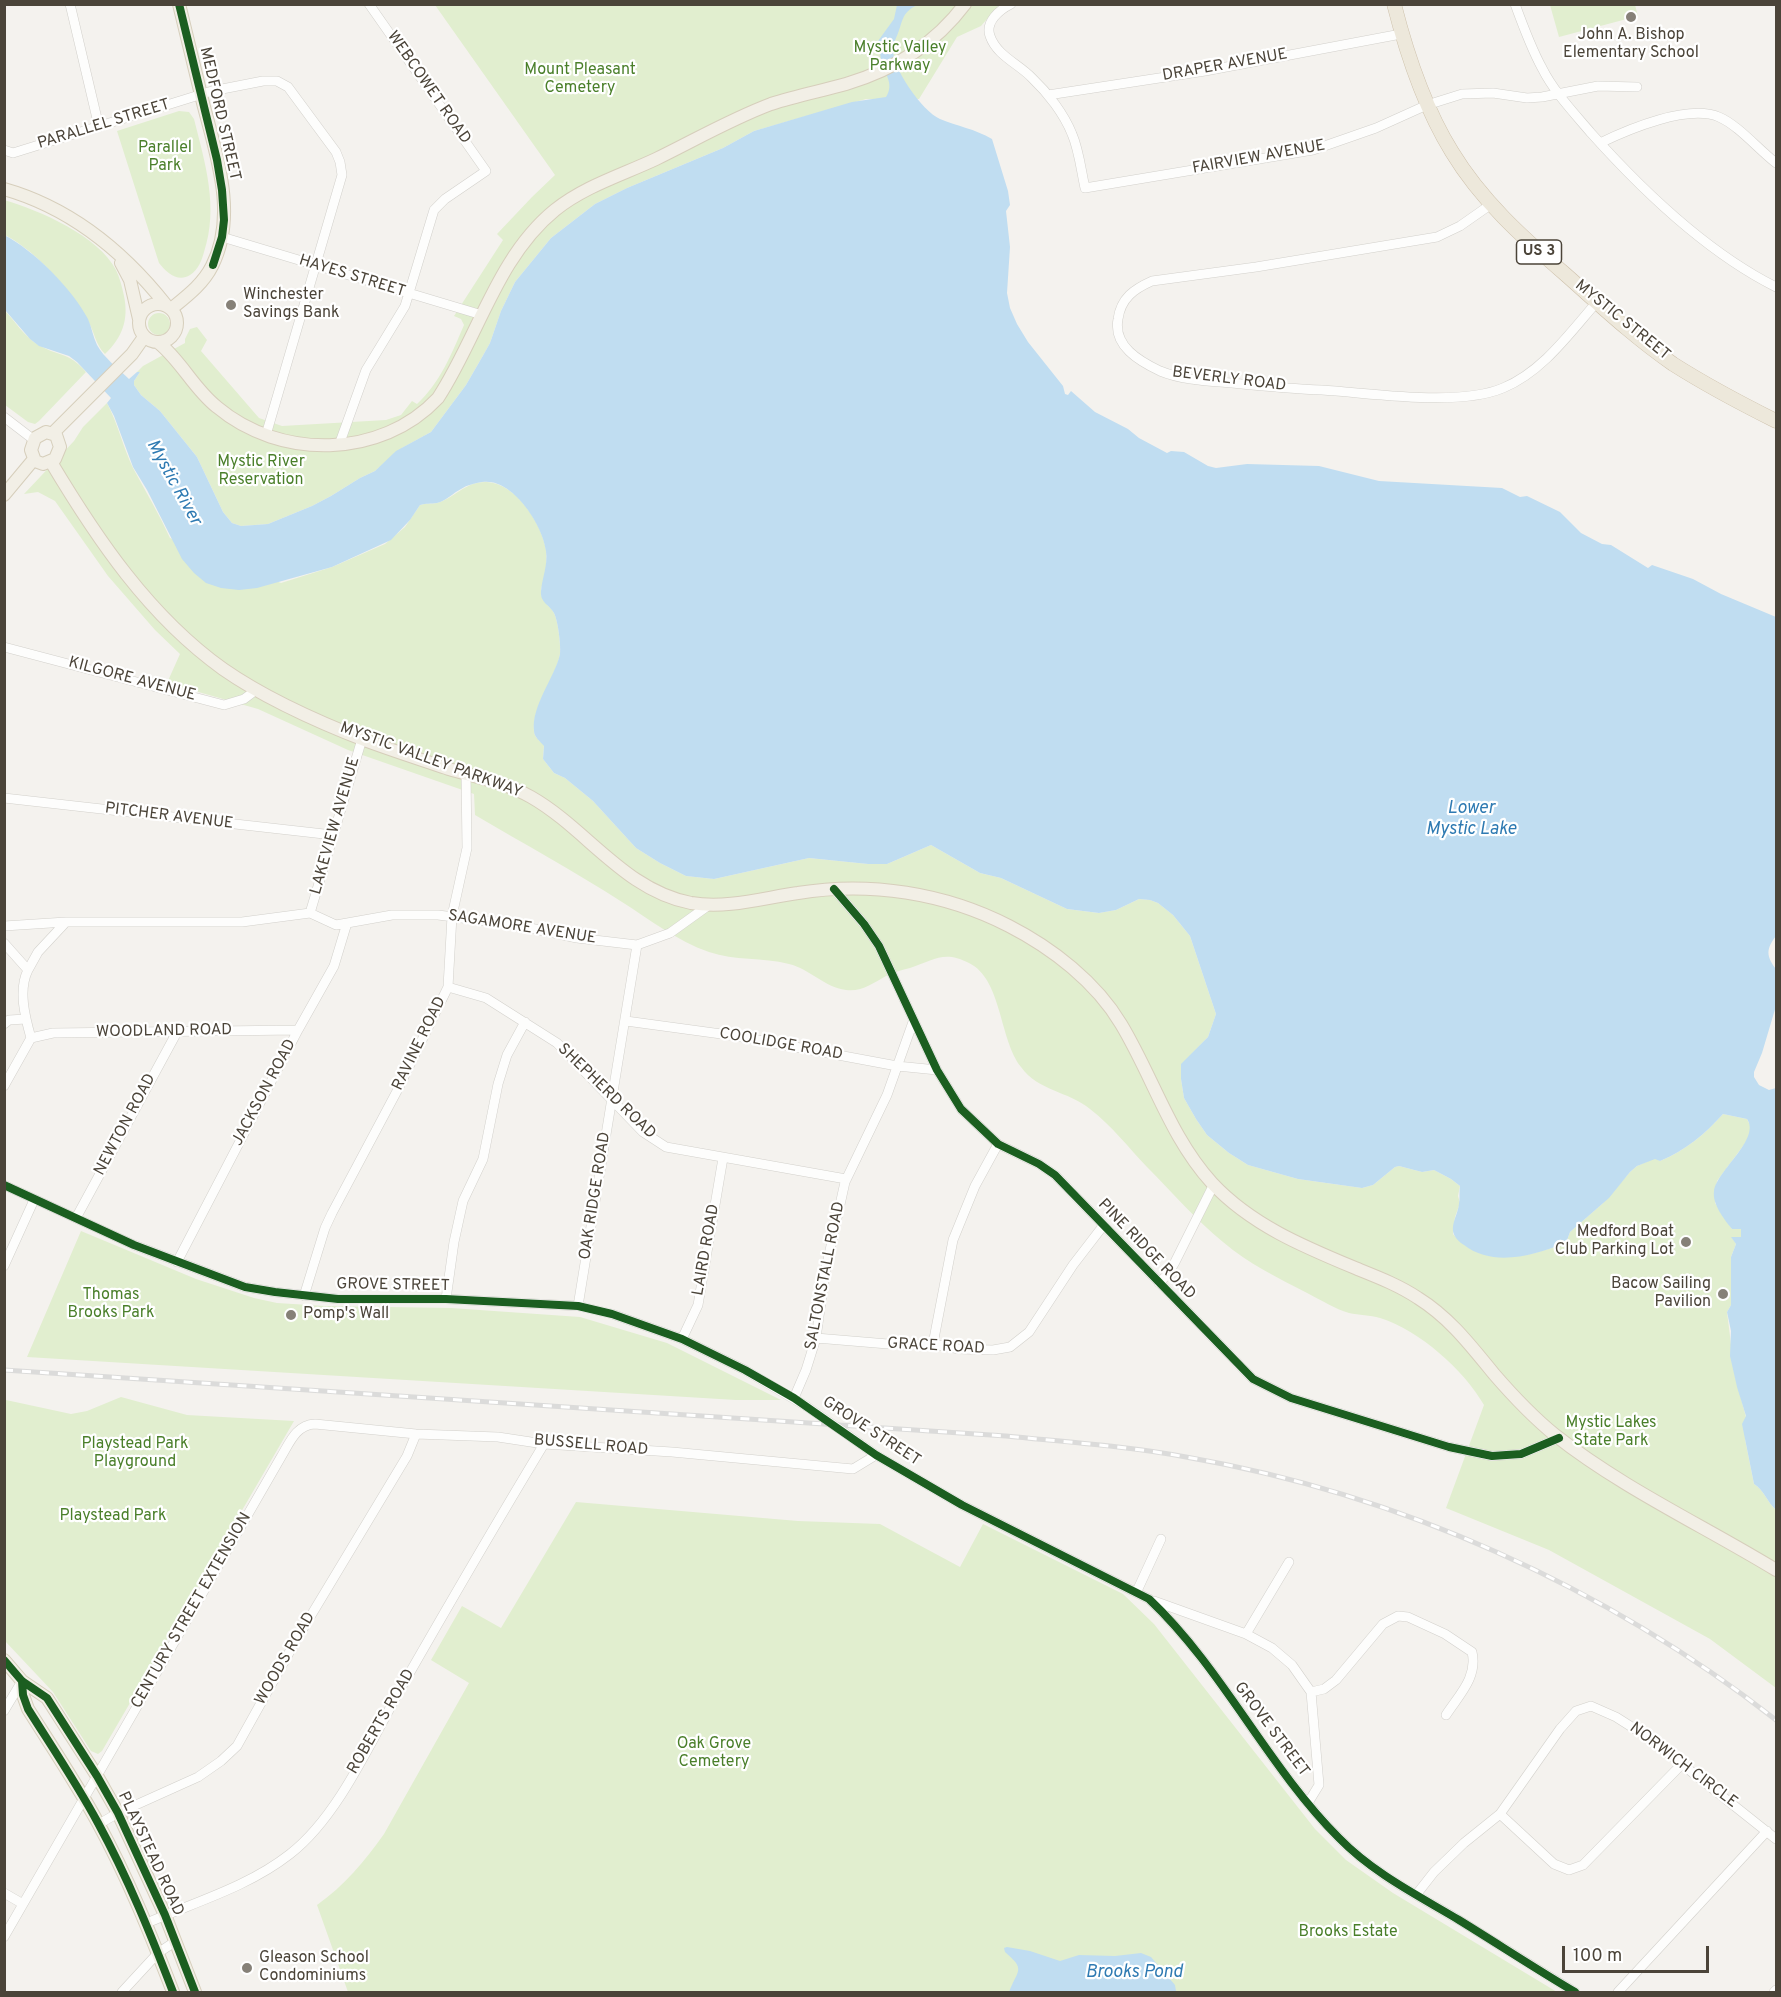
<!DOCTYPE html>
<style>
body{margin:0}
#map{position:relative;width:1781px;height:1997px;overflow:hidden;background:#f4f2ee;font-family:Overpass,sans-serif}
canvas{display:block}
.frame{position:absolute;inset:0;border:6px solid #4b4439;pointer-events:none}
.scale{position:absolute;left:1562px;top:1946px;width:147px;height:27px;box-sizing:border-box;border:3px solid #4b4439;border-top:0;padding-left:8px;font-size:18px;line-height:21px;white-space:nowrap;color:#4b4439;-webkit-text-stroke:4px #fff;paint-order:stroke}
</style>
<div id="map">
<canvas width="1781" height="1997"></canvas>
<div class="frame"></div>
<div class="scale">100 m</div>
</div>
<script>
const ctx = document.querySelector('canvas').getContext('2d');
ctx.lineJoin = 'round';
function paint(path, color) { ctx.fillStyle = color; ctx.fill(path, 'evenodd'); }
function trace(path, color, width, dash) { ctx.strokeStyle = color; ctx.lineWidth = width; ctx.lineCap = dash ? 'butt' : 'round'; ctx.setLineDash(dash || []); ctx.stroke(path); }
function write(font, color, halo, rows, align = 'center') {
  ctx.font = font + ' Overpass,sans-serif'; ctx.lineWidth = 4.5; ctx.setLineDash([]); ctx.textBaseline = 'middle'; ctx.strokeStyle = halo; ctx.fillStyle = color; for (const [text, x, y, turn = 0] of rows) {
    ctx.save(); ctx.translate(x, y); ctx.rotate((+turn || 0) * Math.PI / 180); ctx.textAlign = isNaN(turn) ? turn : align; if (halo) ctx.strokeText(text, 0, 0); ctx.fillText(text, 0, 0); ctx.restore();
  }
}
const green = new Path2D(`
 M435 5H999L981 26 957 37 919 99H866L754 131 723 148 627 188 595 204 551 238 515 282 501 311 490 343 481 359 466 385 431 432 402 448 375 471 360 478 331 496 312 506 268 524 241 526 232 523 223 512 197 457 160 411 141 395 134 385V381L140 372H137L143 366 185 343V339L190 329 197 327 207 340 201 351 259 418 282 426 386 420 401 415 412 401 417 404C440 383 452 353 464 325L461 319 454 316 503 240 497 234 532 197 555 175Z
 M1550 5H1635L1638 16 1559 37Z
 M179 111 189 112 194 119C205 163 219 207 204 252 202 260 198 270 190 275 178 283 166 272 159 263L117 131Z
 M4 200C39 210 99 236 116 270 120 278 122 287 124 296 129 320 122 338 105 354 95 344 95 333 88 321 68 289 39 253 5 235Z
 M4 310C15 321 24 336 37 344 58 357 68 351 86 372L39 421 35 424 28 422 5 405Z
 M148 324a11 11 0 1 1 22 0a11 11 0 1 1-22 0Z
 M107 403C118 424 123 447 133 468 146 492 159 514 170 538L281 583 332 567 385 544 405 527 420 505C426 503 431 504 437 503 455 498 465 481 487 482 516 483 542 524 546 550 547 559 546 569 545 577 544 582 541 586 541 591 541 602 550 605 554 613 558 621 561 645 560 654 556 677 532 707 534 731 534 737 540 741 544 745L543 759 554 773 565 778 593 801 636 848 660 863 686 876 714 879 809 858 868 864H887L931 845 980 873 1001 878 1067 909 1099 913 1116 910 1139 899 1150 900 1158 903 1173 915 1190 936 1216 1014 1208 1037 1182 1064 1181 1079 1184 1098 1196 1119 1207 1135 1229 1153 1248 1165 1298 1179 1362 1188 1373 1185 1395 1167 1399 1166 1422 1172 1434 1170 1451 1179 1460 1186 1458 1196 1460 1203 1455 1217 1453 1234C1483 1269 1527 1257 1566 1243L1570 1232 1602 1204 1630 1172 1637 1166 1655 1158 1660 1161C1686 1150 1704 1135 1723 1114L1747 1119 1751 1127 1749 1138 1717 1181 1715 1203 1732 1229H1741V1237H1732L1736 1244 1731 1257V1305L1727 1312 1735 1376 1746 1417 1745 1439 1754 1484C1764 1490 1767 1502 1776 1510V1688L1710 1639 1549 1550 1446 1508 1484 1405C1464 1370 1419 1330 1380 1318 1370 1315 1359 1315 1349 1313 1335 1309 1321 1300 1309 1294 1278 1278 1249 1264 1223 1242 1196 1220 1172 1192 1147 1167 1128 1147 1112 1126 1090 1109 1068 1091 1038 1091 1021 1067 999 1039 1002 979 969 963 944 950 934 960 910 968 902 970 894 972 886 976 873 983 862 992 846 990 824 987 810 969 789 964 762 957 735 961 709 952 677 941 649 919 622 902 574 871 524 844 475 815L474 794 348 750 258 709 167 683 180 654 155 630 108 576 55 501 38 492 24 494 74 441 83 427Z
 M81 1231 196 1279 254 1298 277 1303 325 1306 451 1308 580 1317 667 1343 781 1400H736L27 1357Z
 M5 1397 6 1400 71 1414 87 1411 121 1397 187 1415 294 1421 102 1751 98 1754 91 1751 53 1692 5 1641Z
 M576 1502 798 1521 880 1524 960 1567 983 1524 1123 1594 1154 1624 1315 1829 1346 1860 1393 1893 1557 1992H348L317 1905C344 1886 365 1861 384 1834L469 1683 431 1660 462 1606 501 1628Z`);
const water = new Path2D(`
 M897 5H918C900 12 903 24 896 38 894 44 893 41 893 47 891 67 922 111 940 119 957 126 975 129 992 139L1008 191 1010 205 1006 211 1010 247 1007 293 1010 308 1017 324 1028 342 1063 386 1065 394 1068 395 1071 391 1095 412 1128 429 1139 438 1167 453 1171 451 1184 452 1208 466 1216 468 1247 464 1319 466 1379 481 1502 488 1520 497 1527 496 1560 512 1581 533 1602 544 1611 545 1648 568 1652 565 1693 579 1721 594 1776 617V936C1766 949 1766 956 1776 969V1006L1762 1053 1754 1072V1077L1759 1085 1769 1090 1776 1088V1510C1767 1502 1764 1490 1754 1484L1742 1424 1746 1416 1737 1387 1730 1356 1731 1331 1727 1312 1731 1305V1257L1736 1244 1731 1237H1741V1229H1732C1724 1219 1712 1204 1714 1191 1717 1170 1761 1139 1747 1119L1723 1114C1704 1135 1686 1150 1660 1161L1655 1159 1637 1166 1630 1172 1609 1198 1570 1232 1566 1243C1534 1255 1494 1268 1464 1245 1459 1242 1454 1237 1453 1231 1452 1222 1458 1213 1459 1204 1460 1199 1459 1192 1460 1186L1451 1179 1434 1170 1422 1172 1399 1166 1395 1167 1373 1185 1362 1188 1298 1179 1248 1165 1229 1153 1207 1135 1196 1119 1184 1098 1181 1079V1064L1208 1037 1216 1014 1190 936 1173 915 1158 903 1150 900 1139 899 1116 910 1099 913 1067 909 1001 878 980 873 931 845 887 864H868L809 858 714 879 686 876 660 863 636 848 593 801 565 778 554 773 543 759 544 746C540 741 534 737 534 731 531 706 555 677 560 654 561 645 558 621 554 613 549 604 540 603 541 591 542 578 548 566 546 551 543 525 512 477 482 482 475 483 467 485 461 489 453 493 446 501 437 503 431 504 426 503 420 505L410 520 391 540 332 567 257 588 239 590 221 588 206 583 194 573 182 559 147 490 133 467 114 416 107 403 111 398 77 362 69 356 39 346 30 339 5 310 4 235C34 250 73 290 88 319 92 328 93 337 97 345 104 358 119 369 129 379L137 372H140L134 381V385L141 395 160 411 197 457 223 512 232 523 241 526 268 524 312 506 331 496 360 478 375 471 396 451 431 432 466 385 481 359 490 343 501 311 515 282 551 238 595 204 627 188 723 148 754 131 852 102 886 97C895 83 884 74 881 60 880 54 880 48 878 41L894 19Z
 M1007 1947 1030 1951 1060 1961 1079 1955 1115 1956 1141 1953 1151 1957 1175 1985 1176 1991 1009 1992C1018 1969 1026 1970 1005 1952L1004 1948Z`);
const minor = new Path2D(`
 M70 4 99 127
 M1011 4C999 10 985 22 990 36 997 56 1019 64 1032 78 1048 93 1064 114 1072 134 1079 150 1081 170 1085 188L1313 150 1376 128 1427 105 1462 94 1493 93 1527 98 1542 97 1598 86 1637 87
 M1515 4C1523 26 1531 48 1542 68 1554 92 1574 113 1591 133 1642 190 1708 253 1776 287
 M1048 95 1205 71 1401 34
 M1600 143C1629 129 1688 104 1719 117 1738 125 1759 150 1776 163
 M4 150 13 153 212 91 263 81H277L288 87 336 152 340 162 342 175 266 435
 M1490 205 1460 226 1437 237 1256 267 1152 281C1134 289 1121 298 1118 319 1113 346 1139 361 1160 371 1182 380 1208 381 1232 383 1262 386 1292 389 1322 390 1372 393 1458 407 1503 388 1542 372 1569 334 1596 303
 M222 237 482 315
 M4 417 34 440
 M339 445 366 370 405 306 434 210 445 199 486 171 369 4
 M4 647 224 705 244 699 256 690
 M4 798 333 835
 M834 889 864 924 879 946 937 1070 961 1109 998 1144 1039 1164 1055 1175 1253 1379 1291 1398 1449 1447 1492 1456 1521 1454 1559 1438
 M310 913 362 739
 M4 926 66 922H242L310 913 336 925 392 915H438L516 925 577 938 637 945 670 933 709 905
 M4 943 28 970C18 990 25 1017 31 1038L4 1086
 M28 970 38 952 66 922
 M448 987 486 998 557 1043 643 1132 666 1147 846 1179
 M626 1021 736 1036 897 1066 937 1070
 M4 1024 9 1020 26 1019
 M31 1038 53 1033 298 1030
 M4 1185 134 1245 245 1287 275 1292 338 1299H446L578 1306 612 1314 682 1339 745 1370 806 1406
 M76 1218 177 1032
 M177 1262 298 1030 334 966 347 923
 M4 1266 34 1200
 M1159 1283 1168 1274 1175 1262 1214 1184
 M304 1296 325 1228 332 1213 397 1091 448 987 452 916 467 848 466 774
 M446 1299 454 1242 463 1201 483 1159 498 1084 507 1055 525 1022
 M578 1306 637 945
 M816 1338 888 1344H933L959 1349 993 1350 1010 1347 1029 1332 1073 1265 1103 1226
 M682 1339 698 1305 723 1158
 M933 1344 953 1240 975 1186 998 1144
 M794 1398 806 1370 816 1338 825 1273 845 1182 887 1095 913 1022
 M845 1433 876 1455 962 1505 1149 1599C1223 1669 1267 1766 1339 1838 1373 1873 1417 1895 1459 1920 1498 1944 1536 1969 1575 1992
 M1137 1591 1161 1539
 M1154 1601 1246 1634 1272 1648 1292 1665 1311 1692 1319 1785 1308 1803
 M1246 1634 1289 1562
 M1311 1692 1324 1689 1336 1680 1383 1624 1398 1616 1408 1617 1445 1634 1472 1652C1478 1677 1459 1695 1446 1715
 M4 1711 22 1681
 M1500 1814 1554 1864 1569 1870 1583 1865 1682 1764
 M99 1824 118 1813 198 1777 221 1761 237 1746 295 1642 407 1456 416 1434
 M4 1893 23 1904
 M1416 1895 1434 1872 1464 1843 1500 1814 1560 1729 1576 1711 1591 1706 1616 1717 1649 1738 1776 1839
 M147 1923C195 1902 248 1887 290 1854 338 1817 371 1741 401 1688 448 1606 495 1525 544 1444
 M4 1937 281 1457C290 1442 296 1425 315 1424L416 1434 498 1437 544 1444 672 1452 853 1469 876 1455
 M122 1992 158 1953 176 1941
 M1618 1992 1767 1831
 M1774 1992 1776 1990`);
const major = new Path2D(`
 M4 189C71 208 124 252 166 305
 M121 263 130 280 139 319
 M139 323a19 19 0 1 1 38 0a19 19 0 1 1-38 0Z
 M171 309C187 296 203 284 212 266 238 215 216 154 203 103 195 70 187 37 179 4
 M159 343C182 362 194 389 217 407 280 460 381 459 438 398 478 337 497 257 555 210 585 186 622 175 656 159 695 140 731 119 771 104 796 96 821 91 846 84 893 70 935 44 965 4
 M46 432 56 435 60 447 55 459 43 464 35 461 31 450 35 438Z
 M53 433 132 354 144 337
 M51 462C97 539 149 616 223 669 266 699 318 722 367 741 394 751 422 760 449 769 477 777 506 783 531 797 587 829 624 890 691 903 727 909 763 898 798 893 869 881 945 893 1009 926 1052 948 1096 982 1121 1024 1153 1077 1170 1137 1212 1183 1252 1226 1307 1248 1360 1270 1380 1278 1400 1286 1418 1298 1450 1318 1471 1346 1494 1374 1513 1396 1533 1417 1555 1435 1622 1488 1704 1526 1776 1570
 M4 495 34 459
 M4 1660 22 1681 47 1698 97 1776 118 1813 165 1915 195 1992
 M22 1681 23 1695 28 1709C52 1747 77 1784 98 1823 128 1878 151 1935 173 1992`);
const highway = new Path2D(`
 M1394 4C1407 55 1424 107 1452 152 1481 200 1522 237 1565 274 1600 305 1634 337 1673 364 1706 385 1742 404 1776 421`);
const rail = new Path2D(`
 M4 1370 1006 1436C1066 1442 1126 1446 1186 1457 1400 1494 1606 1587 1776 1720`);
const minorBridge = new Path2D(`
 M806 1406 845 1433`);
const cycleway = new Path2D(`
 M179 4 217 160 222 190 224 220 222 237 213 265
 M834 889 864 924 879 946 937 1070 961 1109 998 1144 1039 1164 1055 1175 1253 1379 1291 1398 1449 1447 1492 1456 1521 1454 1559 1438
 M4 1185 134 1245 245 1287 275 1292 338 1299H446L578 1306 612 1314 682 1339 745 1370 794 1398 876 1455 962 1505 1149 1599C1223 1669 1267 1766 1339 1838 1373 1873 1417 1895 1459 1920 1498 1944 1536 1969 1575 1992
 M4 1660 22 1681 47 1698 97 1776 118 1813 165 1915 195 1992
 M22 1681 23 1695 28 1709C52 1747 77 1784 98 1823 128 1878 151 1935 173 1992`);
const markers = [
 [1631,17,6,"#868178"],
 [231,305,6,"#868178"],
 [1686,1242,6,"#868178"],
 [1723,1294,6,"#868178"],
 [291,1315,6,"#868178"],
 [247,1968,6,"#868178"]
];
const shields = [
 [1539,252,45]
];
const shieldNames = [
 ["US 3",1539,252]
];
const poiNames = [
 ["John A. Bishop",1631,36,"center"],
 ["Elementary School",1631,54,"center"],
 ["Winchester",243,296],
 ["Savings Bank",243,314],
 ["Medford Boat",1674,1233,"right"],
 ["Club Parking Lot",1674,1251,"right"],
 ["Bacow Sailing",1711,1285,"right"],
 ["Pavilion",1711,1303,"right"],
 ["Pomp's Wall",303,1315],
 ["Gleason School",259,1959],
 ["Condominiums",259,1977]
];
const parkNames = [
 ["Mystic Valley",900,49],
 ["Parkway",900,67],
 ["Mount Pleasant",580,71],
 ["Cemetery",580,89],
 ["Parallel",165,149],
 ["Park",165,167],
 ["Mystic River",261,463],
 ["Reservation",261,481],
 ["Thomas",111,1296],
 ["Brooks Park",111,1314],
 ["Mystic Lakes",1611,1424],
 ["State Park",1611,1442],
 ["Playstead Park",135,1445],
 ["Playground",135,1463],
 ["Playstead Park",113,1517],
 ["Oak Grove",714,1745],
 ["Cemetery",714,1763],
 ["Brooks Estate",1348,1933]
];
const streetNames = [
 ["DRAPER AVENUE",1225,66,-10],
 ["WEBCOWET ROAD",428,88,55],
 ["MEDFORD STREET",219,114,77],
 ["PARALLEL STREET",104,125,-17],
 ["FAIRVIEW AVENUE",1259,158,-10],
 ["HAYES STREET",352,277,17],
 ["MYSTIC STREET",1622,321,39],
 ["BEVERLY ROAD",1229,380,7],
 ["KILGORE AVENUE",132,680,15],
 ["MYSTIC VALLEY PARKWAY",431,761,20],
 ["PITCHER AVENUE",169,817,7],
 ["LAKEVIEW AVENUE",336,826,-74],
 ["SAGAMORE AVENUE",522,928,9],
 ["WOODLAND ROAD",164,1032,-1],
 ["RAVINE ROAD",420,1044,-64],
 ["COOLIDGE ROAD",781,1045,10],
 ["SHEPHERD ROAD",606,1092,44],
 ["JACKSON ROAD",265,1093,-62],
 ["NEWTON ROAD",126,1125,-62],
 ["OAK RIDGE ROAD",596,1196,-81],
 ["LAIRD ROAD",707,1250,-80],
 ["PINE RIDGE ROAD",1146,1250,46],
 ["SALTONSTALL ROAD",826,1276,-79],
 ["GROVE STREET",393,1286,1],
 ["GRACE ROAD",936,1347,3],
 ["GROVE STREET",871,1432,33],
 ["BUSSELL ROAD",591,1446,5],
 ["CENTURY STREET EXTENSION",192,1611,-60],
 ["WOODS ROAD",286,1659,-60],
 ["ROBERTS ROAD",382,1722,-60],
 ["GROVE STREET",1271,1730,53],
 ["NORWICH CIRCLE",1683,1766,37],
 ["PLAYSTEAD ROAD",150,1854,65]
];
const waterNames = [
 ["Mystic River",173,483,61],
 ["Lower",1471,809],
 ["Mystic Lake",1471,830],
 ["Brooks Pond",1134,1973]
];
paint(green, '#e1eecf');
paint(water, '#c0ddf1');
trace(minor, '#d2d0cb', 10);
trace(major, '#d6cebb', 14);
trace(highway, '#ccbfa9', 15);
trace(minor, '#fdfdfc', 9);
trace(major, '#f2efe6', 12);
trace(highway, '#ede8db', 14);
trace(rail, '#dbdbda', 5);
trace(rail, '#fff', 3, [9]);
trace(minorBridge, '#d2d0cb', 10, []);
trace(minorBridge, '#fdfdfc', 9);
trace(cycleway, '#1b5e20', 8);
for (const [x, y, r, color] of markers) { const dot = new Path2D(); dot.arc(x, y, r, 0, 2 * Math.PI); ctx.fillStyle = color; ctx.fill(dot); trace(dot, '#fff', 2); }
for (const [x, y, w] of shields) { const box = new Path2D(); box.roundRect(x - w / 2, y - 12, w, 24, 4.5); ctx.fillStyle = '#fff'; ctx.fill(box); trace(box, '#4b4439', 1.5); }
write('bold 15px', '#4b4439', null, shieldNames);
write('16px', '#4b4439', '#fff', poiNames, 'left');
write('16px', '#4a7f2a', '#fff', parkNames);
write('16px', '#4b4439', '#fff', streetNames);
write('italic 18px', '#2e7ab2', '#fff', waterNames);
</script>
